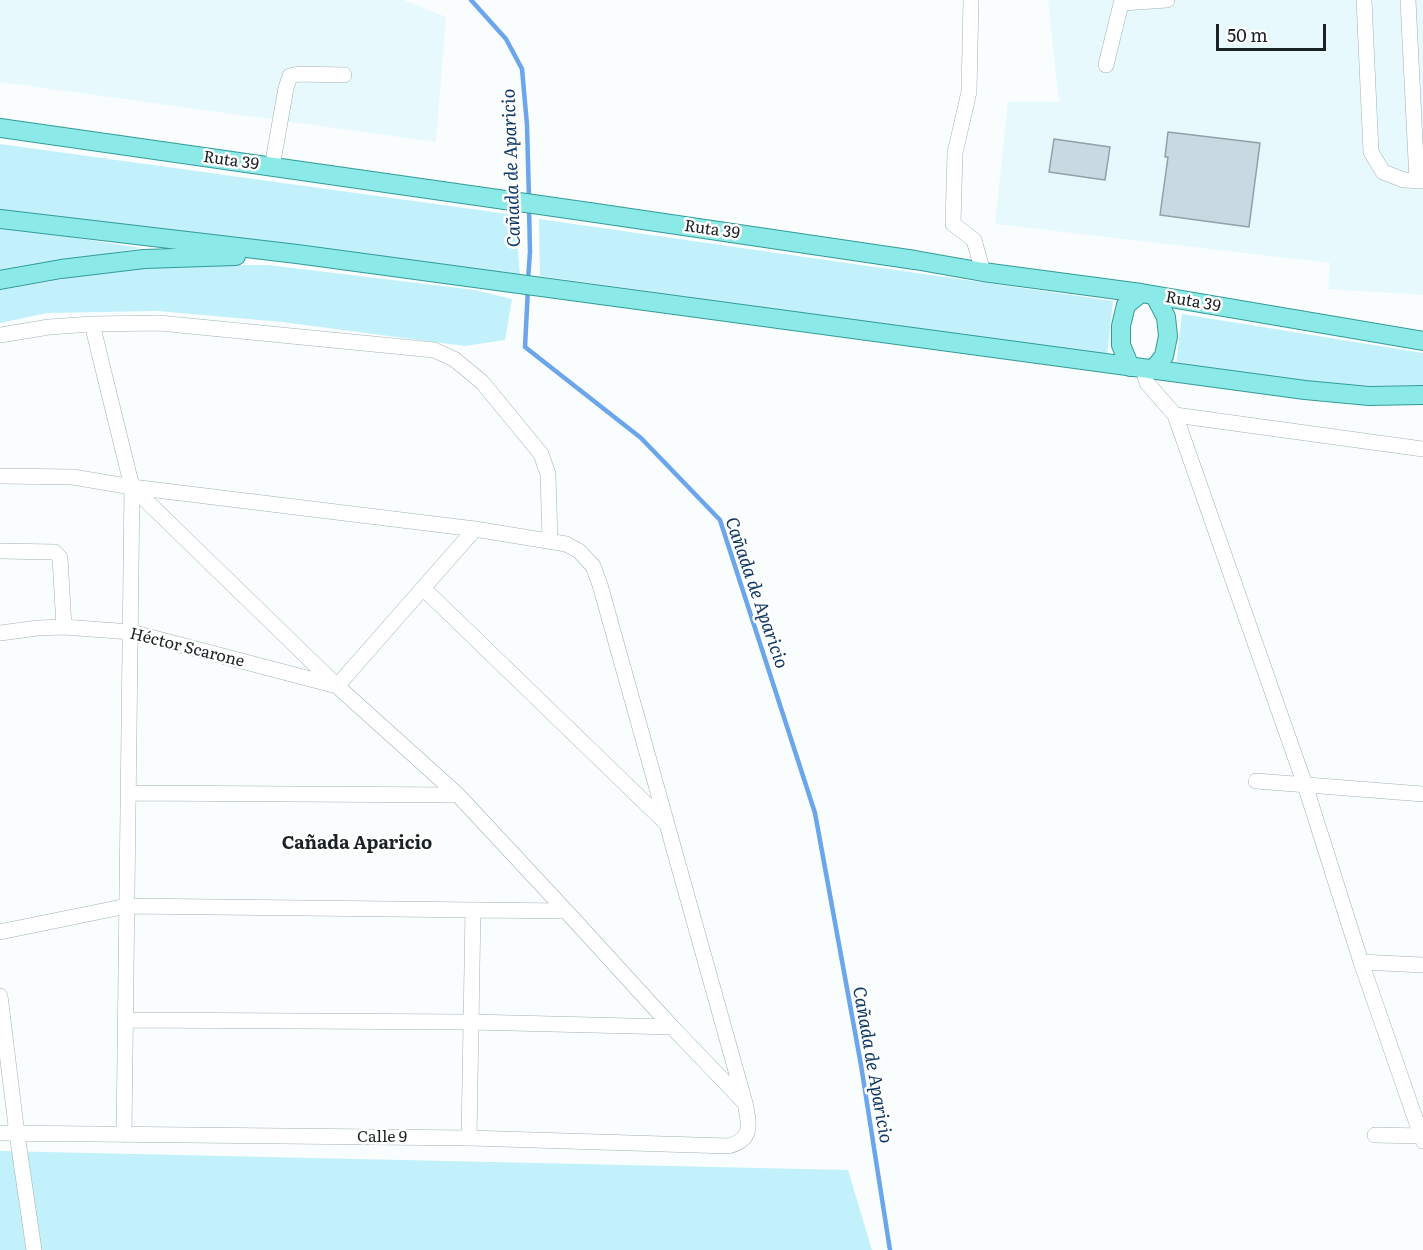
<!DOCTYPE html>
<meta charset="utf-8">
<style>
body{margin:0}
#map{position:relative;width:1423px;height:1250px;overflow:hidden;background:#f9fdfd;font-family:Literata,serif}
canvas{display:block}
.scale{position:absolute;left:1216px;top:24px;width:110px;height:27px;box-sizing:border-box;border:3px solid #1b2224;border-top:0;padding-left:8px;font-size:18px;line-height:21px;white-space:nowrap;color:#1b2224;-webkit-text-stroke:4px #fff;paint-order:stroke}
</style>
<div id="map">
<canvas width="1423" height="1250"></canvas>
<div class="scale">50 m</div>
</div>
<script>
const ctx = document.querySelector('canvas').getContext('2d');
ctx.lineJoin = 'round';
function paint(path, color) { ctx.fillStyle = color; ctx.fill(path, 'evenodd'); }
function trace(path, color, width, dash) { ctx.strokeStyle = color; ctx.lineWidth = width; ctx.lineCap = dash ? 'butt' : 'round'; ctx.setLineDash(dash || []); ctx.stroke(path); }
function write(font, color, halo, rows, align = 'center') {
  ctx.font = font + ' Literata,serif'; ctx.lineWidth = 5; ctx.setLineDash([]); ctx.textBaseline = 'middle'; ctx.strokeStyle = halo; ctx.fillStyle = color; for (const [text, x, y, turn = 0] of rows) {
    ctx.save(); ctx.translate(x, y); ctx.rotate((+turn || 0) * Math.PI / 180); ctx.textAlign = isNaN(turn) ? turn : align; if (halo) ctx.strokeText(text, 0, 0); ctx.fillText(text, 0, 0); ctx.restore();
  }
}
const built = new Path2D(`
 M0 0H404L446 17 436 142 0 82Z
 M1048 0H1423V295L1328 289 1330 263 995 224 1008 102H1059Z`);
const green = new Path2D(`
 M0 144 515 215 520 275 0 211Z
 M539 219 1113 301 1107 355 540 276Z
 M0 228 70 237 141 248 0 272Z
 M172 265H268L475 290 512 299 505 340 465 346 282 322 158 311 47 313 0 323V290L127 268Z
 M1182 314 1423 353V385L1370 386 1307 381 1176 365Z
 M0 1151 848 1170 872 1250H0Z`);
const stream = new Path2D(`
 M471 0 506 39 522 69 527 125 529 199
 M528 280 530 252 529 207
 M528 288 525 347 641 438 720 520 815 813 861 1065 890 1250`);
const building = new Path2D(`
 M1168 132 1260 143 1249 227 1160 215 1168 157H1165Z
 M1054 139 1110 147 1105 180 1049 172Z`);
const minor = new Path2D(`
 M971 0 969 92 955 153 953 224 974 240 983 272
 M1364 0 1371 152 1383 172 1404 180 1423 181
 M1408 0 1417 181
 M1122 3 1167 0
 M1106 65 1122 0
 M272 167 286 88 290 76 299 74 344 75
 M92 324 132 487 124 1135
 M0 335 49 327 92 324 159 323 434 350 454 359 482 382 541 454 548 474 550 541
 M1143 369 1147 383 1175 415 1423 449
 M1175 415 1305 785 1361 962 1423 1141
 M0 476 73 477 132 487 475 529 566 544 579 551 593 566 600 585 745 1103C749 1123 754 1140 728 1146L469 1138 0 1133
 M132 487 337 686 458 795 566 911 672 1027 743 1101
 M0 551 55 552 60 558 64 627
 M423 588 665 822
 M0 633 38 628 64 627 131 632 337 686 475 529
 M1256 781 1423 794
 M128 793 458 795
 M0 932 127 906 566 911
 M1361 962 1423 965
 M0 996 17 1134 34 1250
 M125 1020 471 1022 672 1027
 M1375 1135 1423 1136
 M469 1138 473 910`);
const major = new Path2D(`
 M0 128 589 212 915 260 983 272 1141 293 1423 341
 M0 219 297 254 1305 390 1369 396 1423 395
 M0 280 61 269 144 259 236 256
 M1130 367 1121 345V326L1126 305 1141 293
 M1153 370 1164 356 1168 336 1166 317 1155 296`);
const streetNames = [
 ["Ruta 39",231,161,8],
 ["Ruta 39",712,230,8],
 ["Ruta 39",1193,302,10],
 ["Héctor Scarone",187,648,14],
 ["Calle 9",382,1137]
];
const waterNames = [
 ["Cañada de Aparicio",512,168,-92],
 ["Cañada de Aparicio",756,593,71],
 ["Cañada de Aparicio",872,1065,80]
];
const neighbourhoodNames = [
 ["Cañada Aparicio",357,844]
];
paint(built, '#e8f9fd');
paint(green, '#c3f1fb');
trace(stream, '#6ba5ec', 4.5);
paint(building, '#c9d9e2');
trace(building, '#91a0a9', 1.5);
trace(minor, '#a0b2b6', 16);
trace(major, '#319b99', 20);
trace(minor, '#fff', 15);
trace(major, '#8beae8', 18);
write('16px', '#1b2224', '#fff', streetNames);
write('italic 18px', '#103865', '#fff', waterNames);
write('bold 18px', '#1b2224', '#fff', neighbourhoodNames);
</script>
